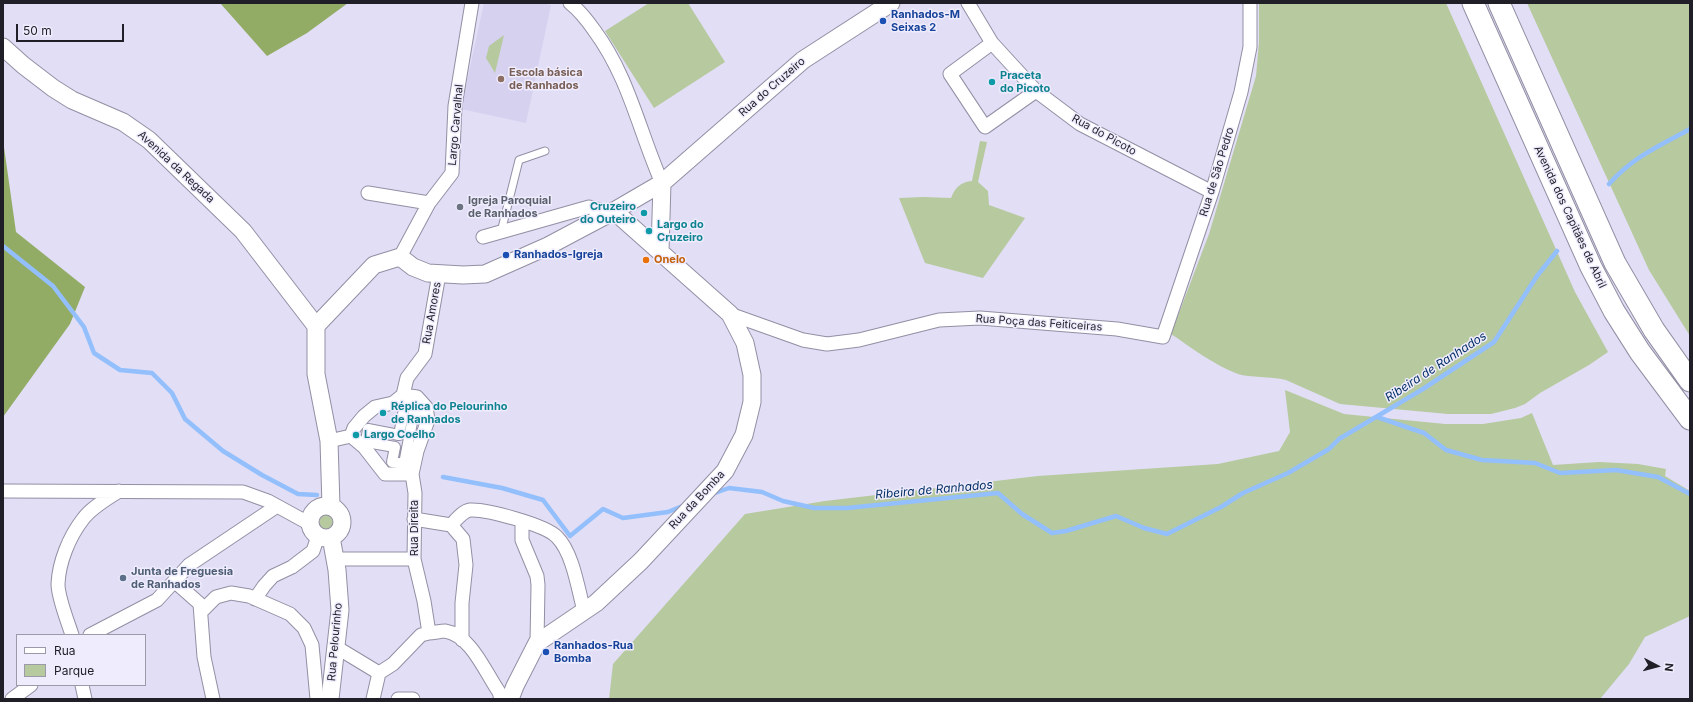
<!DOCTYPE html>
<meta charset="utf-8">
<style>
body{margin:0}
#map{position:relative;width:1693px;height:702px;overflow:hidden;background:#e1def5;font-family:Inter,sans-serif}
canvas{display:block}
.frame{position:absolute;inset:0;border:4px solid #201e26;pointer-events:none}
.legend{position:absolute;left:16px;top:634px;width:130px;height:52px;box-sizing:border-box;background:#efecfe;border:1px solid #9c9aa8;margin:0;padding:5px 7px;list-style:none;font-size:12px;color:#201e26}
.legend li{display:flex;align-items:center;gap:8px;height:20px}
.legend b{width:20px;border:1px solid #9c9aa8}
.north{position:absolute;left:1637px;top:646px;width:40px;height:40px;-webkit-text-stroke:3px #efecfe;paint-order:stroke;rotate:96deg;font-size:11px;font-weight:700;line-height:16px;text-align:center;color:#201e26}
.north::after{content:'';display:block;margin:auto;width:14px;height:18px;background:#201e26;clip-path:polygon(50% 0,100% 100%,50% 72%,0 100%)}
.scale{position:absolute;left:16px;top:24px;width:108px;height:18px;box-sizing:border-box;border:2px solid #201e26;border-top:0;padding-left:5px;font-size:12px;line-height:14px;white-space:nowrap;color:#201e26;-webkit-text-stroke:3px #efecfe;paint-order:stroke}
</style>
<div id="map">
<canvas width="1693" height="702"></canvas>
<div class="frame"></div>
<ul class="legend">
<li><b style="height:5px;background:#fff"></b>Rua</li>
<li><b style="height:11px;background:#b7c99e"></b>Parque</li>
</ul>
<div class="north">N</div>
<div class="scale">50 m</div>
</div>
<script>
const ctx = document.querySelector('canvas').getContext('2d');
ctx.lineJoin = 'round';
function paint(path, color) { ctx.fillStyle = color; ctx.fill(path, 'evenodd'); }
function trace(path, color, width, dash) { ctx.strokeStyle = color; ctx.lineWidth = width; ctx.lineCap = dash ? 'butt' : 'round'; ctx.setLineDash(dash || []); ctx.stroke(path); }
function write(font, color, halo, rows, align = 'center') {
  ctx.font = font + ' Inter,sans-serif'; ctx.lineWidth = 3; ctx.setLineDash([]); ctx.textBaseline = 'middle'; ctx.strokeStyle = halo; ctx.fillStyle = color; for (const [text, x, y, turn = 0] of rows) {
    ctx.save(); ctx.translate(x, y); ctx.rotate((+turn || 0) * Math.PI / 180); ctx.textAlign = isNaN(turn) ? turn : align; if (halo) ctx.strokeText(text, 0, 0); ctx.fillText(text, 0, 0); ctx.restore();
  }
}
const built = new Path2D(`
 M484 3H541L551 5 526 123 461 109Z`);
const green = new Path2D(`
 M649 3H688L725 62 654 108 605 31Z
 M1259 3H1446L1575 292 1608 352 1589 365 1540 393 1525 404 1515 408 1491 414H1448L1340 404 1286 380C1271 376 1250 378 1238 374 1214 365 1192 348 1171 334L1209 234 1256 76 1259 43Z
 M1527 3H1690V336L1649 270Z
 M504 35 495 73 486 58 489 46Z
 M980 141 987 142 978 182 988 191 989 205 1025 218 983 278 925 263 899 198 923 197 951 198C955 188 960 182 972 181Z
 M1285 390 1344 414 1445 424H1483L1521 418 1532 413 1553 465 1599 462 1638 464 1666 469 1665 476 1690 491V616L1645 637 1629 664 1600 699H609L613 664 745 514 825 501 1038 476 1218 464 1279 451 1290 432Z
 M318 522a8 8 0 1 1 16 0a8 8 0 1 1-16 0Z`);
const forest = new Path2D(`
 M220 3H348L307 33 267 56Z
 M3 140 16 232 85 287 70 324 3 417Z`);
const stream = new Path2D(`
 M1609 184C1633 157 1659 146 1690 129
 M3 246 53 286 84 327 94 353 120 370 152 373 172 393 185 419 223 451 262 475 298 494 317 495
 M1377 417 1424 433 1446 450 1482 460 1535 463 1560 473 1616 470 1658 477 1690 494
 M443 477 502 488 543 500 570 536 603 509 623 518 668 512 685 505
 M712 494 729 488 762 492 783 501 814 508H847L998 493 1022 514 1052 533 1066 531 1116 516 1144 528 1167 534 1221 507 1243 493 1288 473 1329 449 1339 439 1423 389 1494 342 1537 276 1557 251`);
const service = new Path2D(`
 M501 232 519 160 545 151`);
const pedestrian = new Path2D(`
 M404 399 419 402 417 412H414L404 464 392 462 395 447 366 442 368 429 399 435 405 404H403Z`);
const minor = new Path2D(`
 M570 3C580 11 587 20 594 30 629 77 639 131 662 183
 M968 3 992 43 1036 91 1080 124 1212 192
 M992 43 950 74 985 127 1036 91
 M368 193 429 203
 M483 237 589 207 600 210 605 216
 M400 257 429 203 452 173 455 106 472 3
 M730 314 803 340 827 344 859 340 939 320 980 318 1117 329 1163 337 1212 192 1241 92 1250 47V3
 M403 395 407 378 425 354 439 274
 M351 436 364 447 385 474H412
 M351 436 354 428 364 416 375 407 393 403 403 395
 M329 441 351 436
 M3 491 243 492 268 501 310 524
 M414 519 451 525 463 539 466 565 462 603V640
 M522 521V540L537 576 538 585 537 643
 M451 525C456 520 463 511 470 510 486 509 546 525 557 537 573 553 578 589 584 611
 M335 559H414
 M174 581 200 604 204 657 213 699
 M255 599 264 586 273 576 292 567 313 551 318 536
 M201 612 216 597 231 593 249 596 290 614 304 628 312 645 317 699
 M429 633C434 633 440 631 445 631 471 635 485 672 499 692L501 699
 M72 635C68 622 58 598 58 584 59 562 69 537 83 519 92 507 107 499 119 491
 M90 635 157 600 189 565 277 506
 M336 647 379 673
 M82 685 85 699
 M12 699 31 685
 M373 699 379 673 393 664 421 635 429 633 424 601 414 559 415 493 412 474 417 451 428 420 426 407 417 397 403 395
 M398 699H413`);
const tertiary = new Path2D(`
 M3 47 23 65 53 88 72 100 123 122 149 140 243 231 316 326
 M660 251 662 183
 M310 522a16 16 0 1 1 32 0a16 16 0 1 1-32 0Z
 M331 506 329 441 316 374V326L374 265 400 257 413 267 428 273 463 275 485 274 548 246 614 211 662 183 803 60 891 3
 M330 699 340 610 337 570 331 537
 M510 699 515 686 537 643 596 603 641 561 725 471 744 435 752 402V375L745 343 730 314 614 211`);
const primary = new Path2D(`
 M1473 3 1591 267 1614 311 1640 352 1690 419
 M1499 3 1615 263 1654 330 1690 381`);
const markers = [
 [883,21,4,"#1a4fb4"],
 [501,79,4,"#8d6e63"],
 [992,82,4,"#0f9aa8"],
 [460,207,4,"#6b7280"],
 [644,213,4,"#0f9aa8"],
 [649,231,4,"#0f9aa8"],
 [506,255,4,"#1a4fb4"],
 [646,260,4,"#e8710a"],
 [383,413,4,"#0f9aa8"],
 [356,435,4,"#0f9aa8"],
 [123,578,4,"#5c6f8a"],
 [546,652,4,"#1a4fb4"]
];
const transitNames = [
 ["Ranhados-M",891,15],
 ["Seixas 2",891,28],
 ["Ranhados-Igreja",514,255],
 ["Ranhados-Rua",554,646],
 ["Bomba",554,659]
];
const educationNames = [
 ["Escola básica",509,73],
 ["de Ranhados",509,86]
];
const cultureNames = [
 ["Praceta",1000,76],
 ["do Picoto",1000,89],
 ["Cruzeiro",636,207,"right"],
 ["do Outeiro",636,220,"right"],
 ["Largo do",657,225],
 ["Cruzeiro",657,238],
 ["Réplica do Pelourinho",391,407],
 ["de Ranhados",391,420],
 ["Largo Coelho",364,435]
];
const streetNames = [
 ["Rua do Cruzeiro",772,87,-41],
 ["Largo Carvalhal",456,125,-85],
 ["Rua do Picoto",1104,135,29],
 ["Avenida da Regada",176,167,43],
 ["Rua de São Pedro",1217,172,-73],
 ["Avenida dos Capitães de Abril",1570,217,65],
 ["Rua Amores",432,313,-80],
 ["Rua Poça das Feiticeiras",1039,323,4],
 ["Rua da Bomba",697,500,-47],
 ["Rua Direita",415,528,-90],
 ["Rua Pelourinho",335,642,-85]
];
const worshipNames = [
 ["Igreja Paroquial",468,201],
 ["de Ranhados",468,214]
];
const foodNames = [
 ["Onelo",654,260]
];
const serviceNames = [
 ["Junta de Freguesia",131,572],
 ["de Ranhados",131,585]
];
const waterNames = [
 ["Ribeira de Ranhados",1436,367,-33],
 ["Ribeira de Ranhados",934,490,-5]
];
paint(built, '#d6d1ef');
paint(green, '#b7c99e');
paint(forest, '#92ac66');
trace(stream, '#93bffc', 4.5);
trace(service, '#938fa4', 9);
trace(pedestrian, '#938fa4', 12);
trace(minor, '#938fa4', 15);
trace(tertiary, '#938fa4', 19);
trace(primary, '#938fa4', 23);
trace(service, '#fff', 7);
trace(pedestrian, '#fff', 10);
trace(minor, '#fff', 13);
trace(tertiary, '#fff', 17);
trace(primary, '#fff', 21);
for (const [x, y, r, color] of markers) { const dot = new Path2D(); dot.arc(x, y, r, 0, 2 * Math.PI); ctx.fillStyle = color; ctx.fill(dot); trace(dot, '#efecfe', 1.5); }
write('bold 11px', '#164399', '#efecfe', transitNames, 'left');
write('bold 11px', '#785e54', '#efecfe', educationNames, 'left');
write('bold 11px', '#0d838f', '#efecfe', cultureNames, 'left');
write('11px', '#201e26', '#efecfe', streetNames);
write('bold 11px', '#5b616d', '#efecfe', worshipNames, 'left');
write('bold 11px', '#c56008', '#efecfe', foodNames, 'left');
write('bold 11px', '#4e5e75', '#efecfe', serviceNames, 'left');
write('italic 12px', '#063166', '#efecfe', waterNames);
</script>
